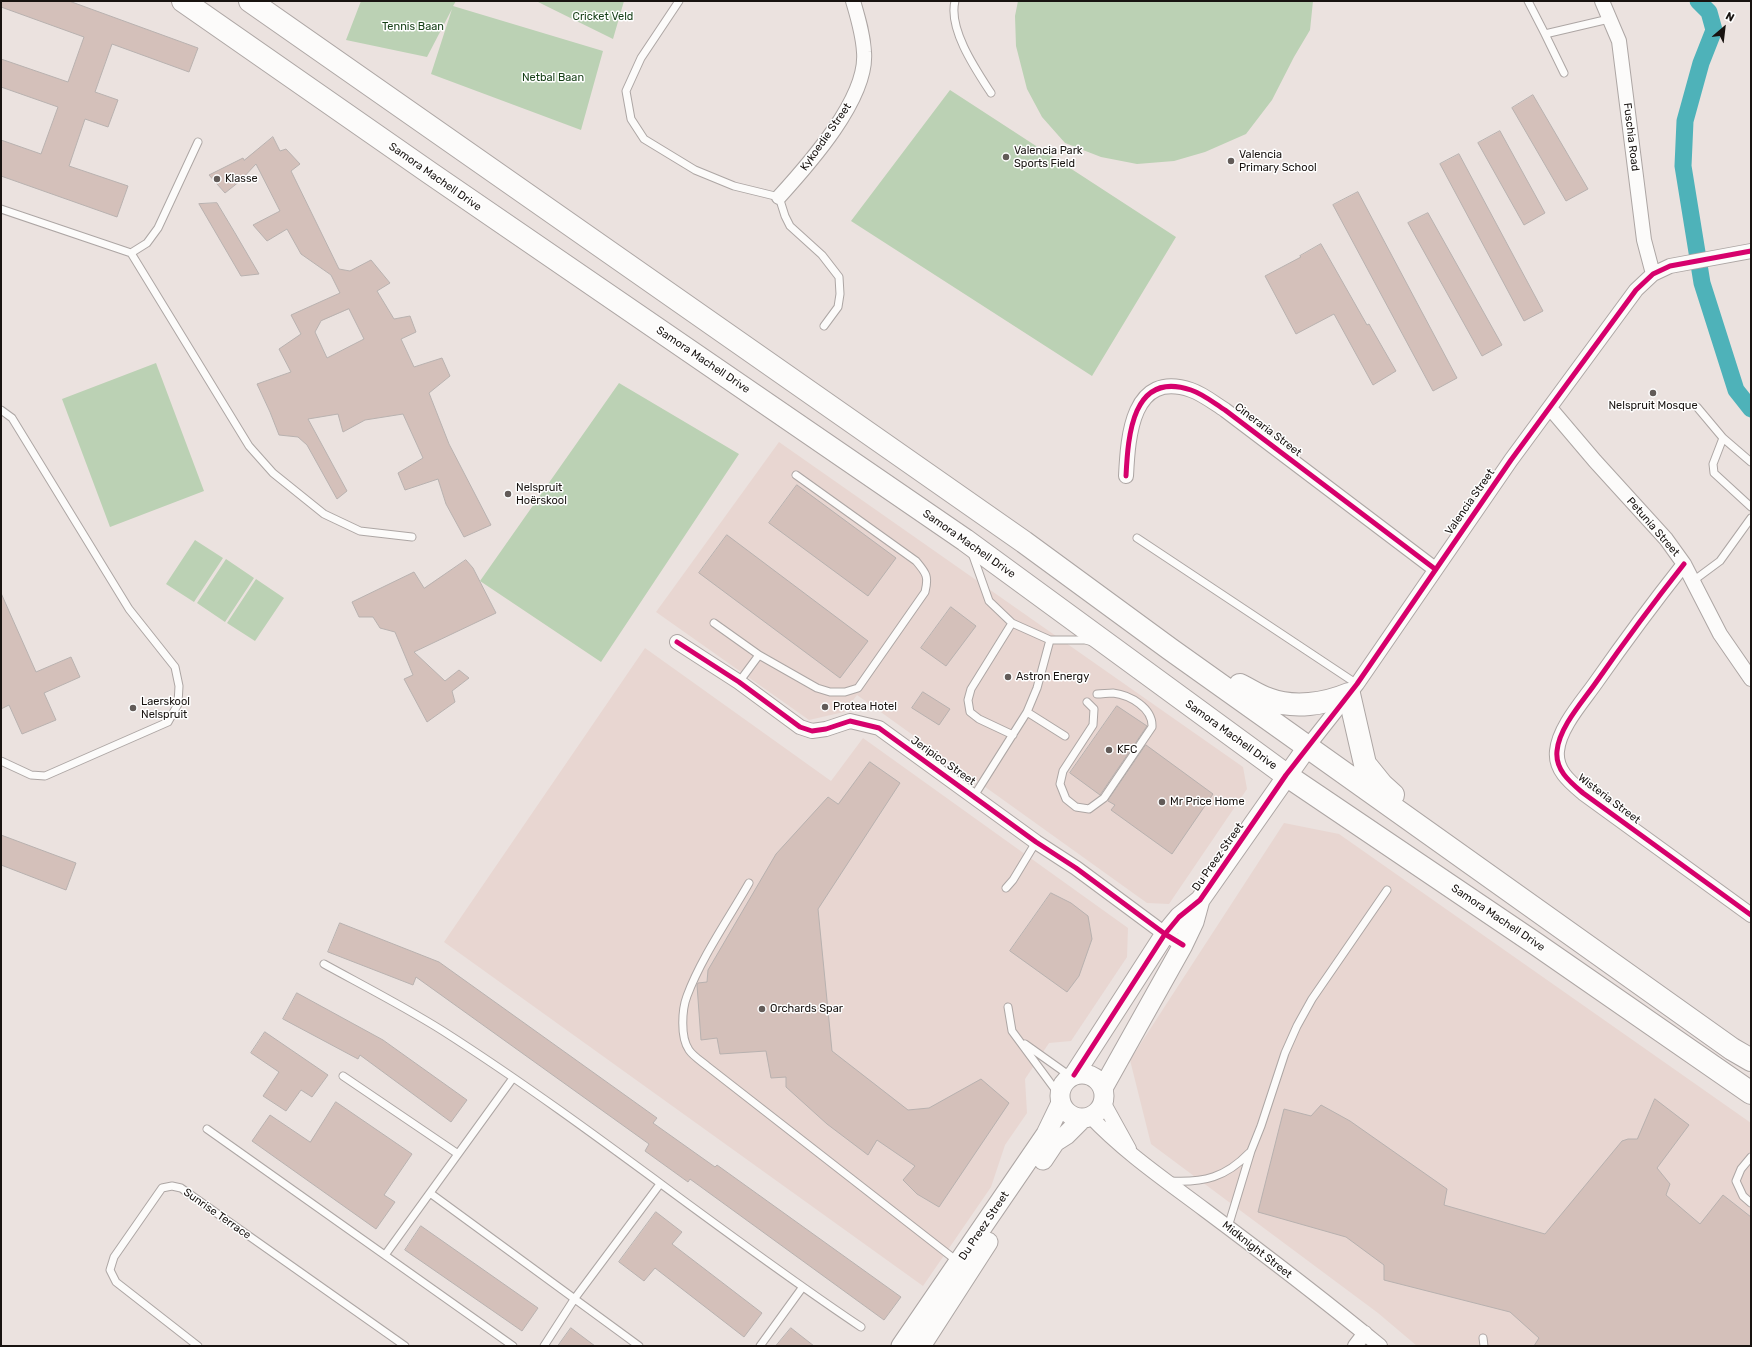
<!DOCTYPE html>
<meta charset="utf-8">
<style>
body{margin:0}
#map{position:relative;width:1752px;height:1347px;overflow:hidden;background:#ebe2df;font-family:Rubik,sans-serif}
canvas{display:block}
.frame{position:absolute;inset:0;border:2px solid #181310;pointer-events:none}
.north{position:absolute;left:1704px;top:8px;width:40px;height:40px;-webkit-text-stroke:3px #fff;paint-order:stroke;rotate:28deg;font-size:11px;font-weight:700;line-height:16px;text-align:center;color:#181310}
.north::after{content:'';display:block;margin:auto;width:14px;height:18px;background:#181310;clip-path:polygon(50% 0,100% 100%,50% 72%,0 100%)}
</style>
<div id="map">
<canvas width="1752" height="1347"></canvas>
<div class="frame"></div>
<div class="north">N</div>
</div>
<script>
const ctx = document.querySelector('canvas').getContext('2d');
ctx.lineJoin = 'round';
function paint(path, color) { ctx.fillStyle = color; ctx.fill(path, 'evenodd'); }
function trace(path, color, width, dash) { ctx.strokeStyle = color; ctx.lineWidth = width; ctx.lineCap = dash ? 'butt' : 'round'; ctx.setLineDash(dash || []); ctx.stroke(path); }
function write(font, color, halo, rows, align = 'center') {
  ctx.font = font + ' Rubik,sans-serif'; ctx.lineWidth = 3; ctx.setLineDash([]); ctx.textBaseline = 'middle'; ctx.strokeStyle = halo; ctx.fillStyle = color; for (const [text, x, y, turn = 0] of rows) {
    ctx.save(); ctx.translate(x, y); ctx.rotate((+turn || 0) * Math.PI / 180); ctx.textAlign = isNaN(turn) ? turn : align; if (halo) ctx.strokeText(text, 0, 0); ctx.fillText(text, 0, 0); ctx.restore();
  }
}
const commercial = new Path2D(`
 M779 442 1243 767 1247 789 1169 904 1147 903 857 695 844 712 809 720 656 612Z
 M645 648 831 781 863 738 1128 928 1127 957 1071 1041 1049 1043 1025 1079 1027 1113 1005 1145 991 1187 923 1286 444 942Z
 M1284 823 1339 834 1751 1123V1346H1417L1378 1313 1151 1144 1130 1060Z`);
const green = new Path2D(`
 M361 1H456L453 6 603 51 581 130 431 74 452 9 427 57 346 40Z
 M536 1H624L613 39Z
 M1018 1H1313L1310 30 1294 57 1272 100 1246 134 1205 152 1174 161 1137 164 1101 157 1065 143 1042 117 1027 89 1016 46 1015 16Z
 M950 90 1176 237 1092 376 851 221Z
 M156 363 204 491 110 527 62 399Z
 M619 383 739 454 601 662 480 581Z
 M195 540 223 558 194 602 166 584Z
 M226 559 254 578 225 622 197 603Z
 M256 579 284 598 255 641 227 623Z`);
const canal = new Path2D(`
 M1698 1 1709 12 1714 30 1701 63 1685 121 1683 166 1702 283 1736 390 1751 409`);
const building = new Path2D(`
 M1 1H69L198 48 189 72 112 44 95 92 118 100 108 127 85 119 69 166 128 186 117 217 1 176V140L41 154 58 107 1 87V59L68 82 84 37 1 7Z
 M1533 95 1588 189 1566 201 1512 108Z
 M1500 131 1545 213 1524 225 1478 143Z
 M273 137 280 151 286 149 300 164 291 171 339 269 350 271 371 260 390 283 377 291 394 319 410 316 416 332 401 339 414 367 442 358 450 376 429 393 449 444 491 525 464 537 446 504 438 479 405 490 398 473 423 458 403 414 365 420 343 432 338 414 308 419 347 491 337 499 307 445 298 437 279 435 270 412 257 384 291 372 279 349 301 334 291 315 340 293 331 275 301 254 287 229 267 241 253 225 280 211 256 164 240 181 225 193 209 175 243 158 244 160ZM349 309 364 339 327 358 315 332 321 321Z
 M1459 154 1543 311 1524 321 1440 164Z
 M1358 192 1457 378 1433 391 1333 205Z
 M217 203 235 233 259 274 241 276 199 204Z
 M1428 213 1502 345 1482 356 1408 223Z
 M1321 244 1367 325 1369 324 1396 371 1373 385 1334 314 1296 334 1265 276 1301 257 1300 256Z
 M797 485 896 558 868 596 769 523Z
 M727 535 868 641 840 678 699 573Z
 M466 560 473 568 496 613 414 652 445 681 459 670 469 678 452 691 455 702 427 722 404 679 413 675 395 632 380 628 373 617H359L352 602 414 572 424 588Z
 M1 593 36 672 71 657 80 677 44 693 56 720 22 734 9 705 1 709Z
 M951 607 976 626 946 666 921 648Z
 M923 692 950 709 939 725 912 708Z
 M1117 706 1147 726 1100 795 1070 773Z
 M1146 745 1213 794 1172 854 1111 810 1115 805 1108 801Z
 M870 762 900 783 818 909 832 1051 908 1110 929 1108 981 1079 1009 1103 939 1207 917 1194 903 1180 915 1166 877 1140 868 1155 827 1124 786 1087V1077L771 1078 766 1051 720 1054 717 1038 701 1040 697 985 698 983 707 982 708 970 776 854 828 797 838 804Z
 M1 835 76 863 66 890 1 865Z
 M1051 893 1071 903 1088 916 1092 939 1079 976 1067 992 1010 951Z
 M340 923 439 962 657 1118 653 1123 715 1167 717 1165 901 1297 884 1320 690 1179 688 1182 645 1151 649 1144 416 977 413 985 328 952Z
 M297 993 383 1040 467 1100 451 1122 360 1055 358 1059 283 1019Z
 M265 1032 328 1075 312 1097 301 1090 286 1111 263 1096 279 1072 251 1053Z
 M1655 1099 1689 1125 1657 1168 1670 1184 1666 1195 1700 1224 1723 1195 1751 1217V1346H1534L1539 1338 1510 1312 1384 1280V1265L1346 1237 1258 1212 1284 1109 1311 1116 1321 1105 1350 1121 1447 1189 1444 1205 1545 1234 1622 1141 1628 1139H1637Z
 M336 1102 412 1154 384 1195 395 1202 376 1229 252 1141 270 1115 310 1142Z
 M656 1212 682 1232 672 1244 762 1313 744 1337 655 1268 644 1281 619 1262Z
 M421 1226 538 1308 522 1331 405 1250Z
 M571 1328 595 1346H558Z
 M791 1328 814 1346H776Z`);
const lane = new Path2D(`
 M679 1 641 58 626 91 631 119 644 139 695 170 734 186 779 197 785 216 790 226 822 255 839 277 840 294 838 307 824 326
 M955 1C948 29 976 70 991 93
 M1528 1 1545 34 1609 19
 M1545 34 1564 73
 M1 209 131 253 147 243 158 228 198 142
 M131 253 249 446 273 473 324 514 360 531 412 537
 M1697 407 1723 438 1751 462
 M1 410 12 418 129 609 175 667 179 686 178 704 168 722 45 776 31 775 1 761
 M1723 438 1713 464 1714 473 1751 507
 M1137 538 1357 684
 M972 553 989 601 1012 623 1050 640H1085L1093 642
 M1693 581 1720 561 1751 518
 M714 623 759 655 817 688 830 692H845L858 688 925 592C929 576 926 573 916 561L796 475
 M1012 623 971 689 968 700 970 712 979 719 1013 735
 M739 682 759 655
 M1087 702 1094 709 1093 725 1063 771 1060 784 1066 799 1076 807 1089 809 1104 798 1152 727C1153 708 1130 695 1113 693 1108 693 1102 694 1097 694
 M1027 712 1065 736
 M974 796 1027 712 1037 688 1050 640
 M749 883C729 918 701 958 687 996 682 1009 680 1037 689 1050 693 1056 701 1061 707 1066L957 1261
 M1006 888 1013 880 1036 842
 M324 964C364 986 405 1007 443 1031 587 1123 719 1232 861 1327
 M1008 1007 1012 1031 1060 1096
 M1025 1044 1070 1076
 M343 1076 458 1154
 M207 1129 513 1346
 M1751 1157 1741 1169 1736 1181 1743 1196 1751 1203
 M1170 1181C1204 1183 1226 1177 1249 1153
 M430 1193 639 1346
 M1228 1227 1251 1151 1261 1126 1285 1053 1297 1026 1312 999 1387 890
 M385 1255 513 1078
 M1483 1338 1484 1346
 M198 1346 116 1282 110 1270 114 1257 162 1188 172 1186 181 1188 405 1346
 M544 1346 575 1298 660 1184
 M760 1346 802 1288`);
const street = new Path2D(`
 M1602 1 1619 41 1644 240 1653 274
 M779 197C809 164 868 98 864 52 863 34 858 18 853 1
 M1550 408 1595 461 1666 539 1684 564 1720 634 1751 679
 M1126 476C1128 436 1132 370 1191 390 1203 394 1214 403 1225 410L1435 569
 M1684 564C1654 602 1625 641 1597 681 1584 700 1559 727 1557 751 1555 770 1570 782 1583 793L1751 915
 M677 642 739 682 800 727 812 731 826 729 850 721 879 728 1036 842 1076 868 1165 934 1183 945
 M1308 746 1357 684 1511 460 1636 290 1653 274 1670 266 1751 251
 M1103 1102 1129 1149
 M1090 1116C1124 1152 1165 1180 1205 1210 1264 1254 1323 1299 1380 1346
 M1355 1346 1365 1333`);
const secondary = new Path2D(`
 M1060 1096a22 22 0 1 1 44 0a22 22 0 1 1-44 0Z
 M1074 1075 1165 934 1179 917 1200 900 1308 746
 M1103 1088 1183 945 1194 922 1200 900
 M1043 1160 1055 1142 1066 1135 1083 1118
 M901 1346 1046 1134 1061 1103
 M921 1346 988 1242`);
const primary = new Path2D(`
 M183 1 430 173 965 540 1286 775 1536 944 1751 1093
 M250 1 1024 542 1170 649 1732 1049 1751 1060
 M1240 685C1250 690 1259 696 1268 699 1294 709 1325 704 1349 694L1365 764 1382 785 1393 795`);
const cycleway = new Path2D(`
 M1126 476C1128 436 1132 370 1191 390 1203 394 1214 403 1225 410L1435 569
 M1684 564C1654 602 1625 641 1597 681 1584 700 1559 727 1557 751 1555 770 1570 782 1583 793L1751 915
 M677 642 739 682 800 727 812 731 826 729 850 721 879 728 1036 842 1076 868 1165 934 1183 945
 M1074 1075 1165 934 1179 917 1200 900 1286 775 1357 684 1511 460 1636 290 1653 274 1670 266 1751 251`);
const markers = [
 [1006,157,4,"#625b58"],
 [1231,161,4,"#625b58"],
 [217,179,4,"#625b58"],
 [1653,393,4,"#625b58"],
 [508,494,4,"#625b58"],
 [1008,677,4,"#625b58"],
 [825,707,4,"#625b58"],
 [133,708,4,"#625b58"],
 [1109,750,4,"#625b58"],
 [1162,802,4,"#625b58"],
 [762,1009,4,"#625b58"]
];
const parkNames = [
 ["Cricket Veld",603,17],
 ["Tennis Baan",413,27],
 ["Netbal Baan",553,78]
];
const streetNames = [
 ["Kykoedie Street",826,137,-55],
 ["Fuschia Road",1631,137,83],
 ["Samora Machell Drive",435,177,35],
 ["Samora Machell Drive",703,360,34],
 ["Cineraria Street",1268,430,37],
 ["Valencia Street",1470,502,-55],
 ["Petunia Street",1653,527,49],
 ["Samora Machell Drive",969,544,35],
 ["Samora Machell Drive",1231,735,36],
 ["Jeripico Street",943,761,35],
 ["Wisteria Street",1609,799,37],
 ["Du Preez Street",1218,857,-55],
 ["Samora Machell Drive",1498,918,34],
 ["Sunrise Terrace",217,1214,35],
 ["Du Preez Street",984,1226,-56],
 ["Midknight Street",1257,1250,38]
];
const poiNames = [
 ["Valencia Park",1014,151],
 ["Sports Field",1014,164],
 ["Valencia",1239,155],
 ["Primary School",1239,168],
 ["Klasse",225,179],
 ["Nelspruit Mosque",1653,406,"center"],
 ["Nelspruit",516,488],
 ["Hoërskool",516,501],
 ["Astron Energy",1016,677],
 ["Laerskool",141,702],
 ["Nelspruit",141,715],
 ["Protea Hotel",833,707],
 ["KFC",1117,750],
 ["Mr Price Home",1170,802],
 ["Orchards Spar",770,1009]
];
paint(commercial, '#e8d6d1');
paint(green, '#bbd1b4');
trace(canal, '#4eb2b9', 17);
paint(building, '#d4c0ba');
trace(building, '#b8b1af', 1);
trace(lane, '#ada6a4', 9);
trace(street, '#ada6a4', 16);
trace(secondary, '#ada6a4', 21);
trace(primary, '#ada6a4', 24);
trace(lane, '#fcfbfa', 7);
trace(street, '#fcfbfa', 14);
trace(secondary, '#fcfbfa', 19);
trace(primary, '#fcfbfa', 22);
trace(cycleway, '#d6006c', 5);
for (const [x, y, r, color] of markers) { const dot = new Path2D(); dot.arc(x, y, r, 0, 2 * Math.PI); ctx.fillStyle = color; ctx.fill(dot); trace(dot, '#fff', 1.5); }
write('11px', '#143e15', '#fff', parkNames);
write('11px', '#181310', '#fff', streetNames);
write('11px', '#181310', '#fff', poiNames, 'left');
</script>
